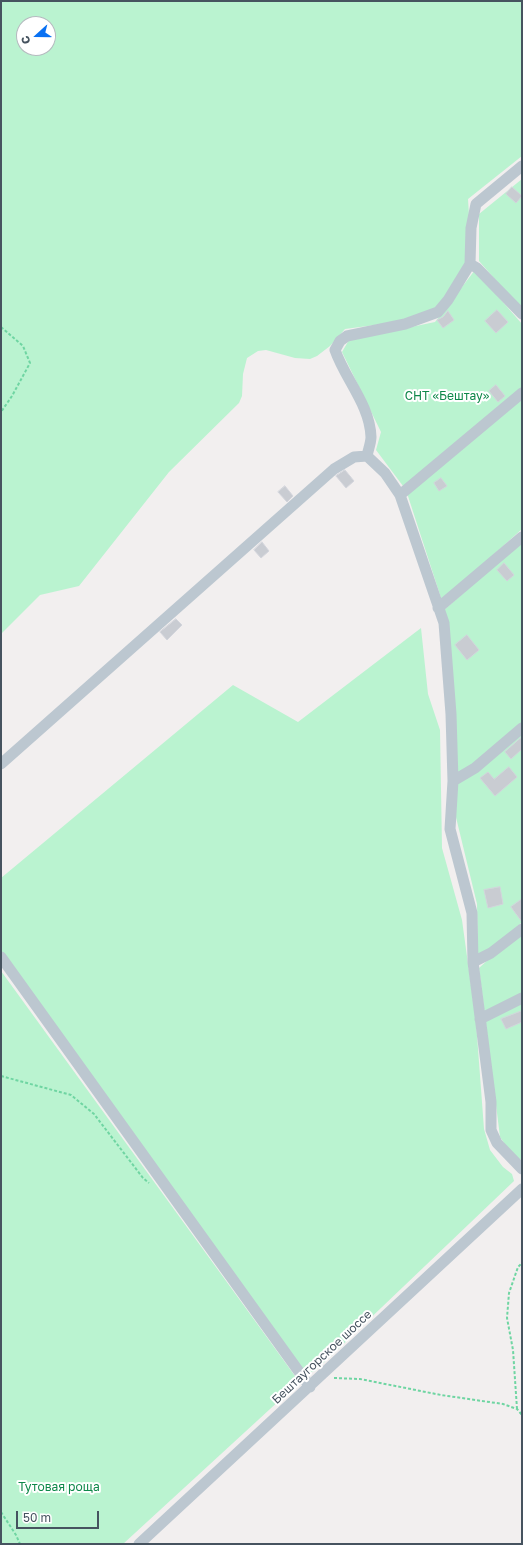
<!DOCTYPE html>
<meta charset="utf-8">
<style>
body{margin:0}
#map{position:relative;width:523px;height:1545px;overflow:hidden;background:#f2efef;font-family:"Golos Text",sans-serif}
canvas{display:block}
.frame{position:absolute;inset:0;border:2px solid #46535f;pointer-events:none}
.north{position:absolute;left:16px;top:16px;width:40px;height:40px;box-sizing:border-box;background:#fff;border:1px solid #b5babf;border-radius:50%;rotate:249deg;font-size:11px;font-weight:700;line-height:16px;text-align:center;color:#46535f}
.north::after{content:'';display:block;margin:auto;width:14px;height:18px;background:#0971f3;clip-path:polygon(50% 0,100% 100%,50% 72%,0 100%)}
.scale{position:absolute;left:16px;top:1511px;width:83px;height:18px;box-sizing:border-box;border:2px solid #46535f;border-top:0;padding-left:5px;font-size:12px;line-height:14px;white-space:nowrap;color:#46535f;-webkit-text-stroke:3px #fff;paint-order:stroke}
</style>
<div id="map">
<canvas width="523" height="1545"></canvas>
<div class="frame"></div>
<div class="north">С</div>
<div class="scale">50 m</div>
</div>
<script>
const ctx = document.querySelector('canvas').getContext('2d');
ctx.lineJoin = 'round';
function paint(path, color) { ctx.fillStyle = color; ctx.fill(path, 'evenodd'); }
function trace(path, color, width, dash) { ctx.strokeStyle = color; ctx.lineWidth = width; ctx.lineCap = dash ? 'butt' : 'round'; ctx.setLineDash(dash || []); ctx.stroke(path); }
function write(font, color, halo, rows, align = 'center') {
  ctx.font = font + ' "Golos Text",sans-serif'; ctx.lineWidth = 4; ctx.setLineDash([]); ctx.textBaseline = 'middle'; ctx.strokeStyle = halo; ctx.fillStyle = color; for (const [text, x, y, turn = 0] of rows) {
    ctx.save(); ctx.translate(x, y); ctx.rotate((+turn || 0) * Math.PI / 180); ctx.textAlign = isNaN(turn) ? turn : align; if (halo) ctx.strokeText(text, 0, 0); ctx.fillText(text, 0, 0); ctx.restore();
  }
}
const green = new Path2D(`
 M1 1H522V156L468 199 472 263 428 318 345 329 330 346 317 356 310 359 295 358 266 350 258 351 247 358 243 374 242 396 239 403 169 472 79 586 40 595 1 634ZM24 24H48V48H24Z
 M522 179V310L479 261V214Z
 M475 270 522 324V529L442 601 406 490 376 450 381 432 342 352 349 340 435 322Z
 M522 542V922L478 963 477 904 454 809 444 610Z
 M421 628 428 694 440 730 442 848 462 920 476 1022 484 1129 490 1150 503 1167 512 1174 514 1181 315 1371 304 1374 1 955V878L233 685 298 722Z
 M522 929V1160L513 1156 500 1137 479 968Z
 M1 971 295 1376 296 1380 294 1387 123 1544H1Z`);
const building = new Path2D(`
 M512 187 522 196 516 203 506 194Z
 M497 310 508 322 496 333 485 321Z
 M448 311 454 320 443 328 437 320 443 317Z
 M496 385 505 396 498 402 489 391Z
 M345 470 354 481 346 488 336 476Z
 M441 478 447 486 439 491 434 483Z
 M285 486 293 496 287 502 278 492Z
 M262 542 269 551 261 558 254 550Z
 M504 563 514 575 507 581 497 570Z
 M176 619 182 625 167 640 160 632Z
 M467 635 479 650 467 660 455 645Z
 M522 737V749L511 759 505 752Z
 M509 767 517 777 495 796 480 778 488 772 494 779Z
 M500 887 503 904 488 908 484 890Z
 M522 899V922L511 907Z
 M522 1011V1022L506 1029 501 1019Z`);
const path = new Path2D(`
 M1 327 23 346 30 363 12 396 1 412
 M1 1076 71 1095 94 1114 143 1178 149 1183
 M334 1378 360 1379 441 1395 503 1404 517 1409 522 1415
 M517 1409 513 1350 507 1318 509 1293 518 1267 522 1263
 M1 1512 16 1535 20 1544`);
const minor = new Path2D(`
 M470 264 477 268 522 314
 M367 456C368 450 371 443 371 437 370 405 345 379 335 350L340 341 347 336 405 324 438 312 448 300 470 264 471 228 476 204 522 166
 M400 495 522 393
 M438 608 522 537
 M1 764 334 469 354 457 367 456 385 473 400 495 444 623 451 714 453 781 450 829 472 913 473 962 491 1102V1130L497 1143 522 1169
 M453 781 475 768 522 728
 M1 957 310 1387
 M473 962 491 953 522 929
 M480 1019 522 998
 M139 1544 522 1189`);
const parkNames = [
 ["СНТ «Бештау»",447,396],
 ["Тутовая роща",59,1487]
];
const streetNames = [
 ["Бештаугорское шоссе",322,1357,-43]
];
paint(green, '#baf3d0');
paint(building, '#c9ccd2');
trace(building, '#d3d5dc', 1);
trace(path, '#6fd5a2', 2, [3, 2]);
trace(minor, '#bcc7d0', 11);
write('12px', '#0f884a', '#fff', parkNames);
write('12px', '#46535f', '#fff', streetNames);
</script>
